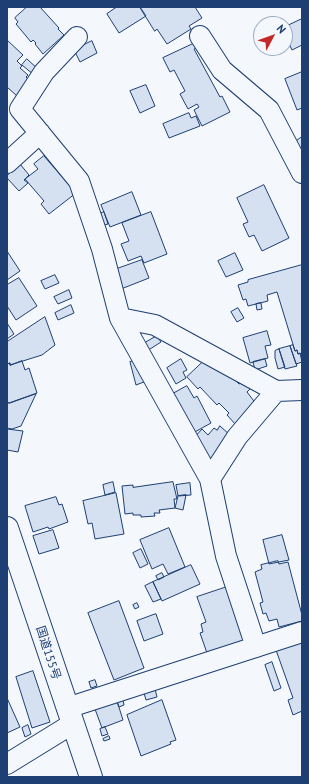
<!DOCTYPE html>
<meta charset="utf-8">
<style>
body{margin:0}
#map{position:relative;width:309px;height:784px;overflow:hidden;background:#f4f7fb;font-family:"PT Sans",sans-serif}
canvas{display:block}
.frame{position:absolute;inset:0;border:8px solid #1d3f73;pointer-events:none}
.north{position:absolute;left:253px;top:16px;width:40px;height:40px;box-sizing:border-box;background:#f4f7fb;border:1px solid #9eadc5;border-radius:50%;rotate:49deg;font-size:11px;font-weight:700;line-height:16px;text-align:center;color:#1d3f73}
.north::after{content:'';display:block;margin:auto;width:14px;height:18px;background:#c62828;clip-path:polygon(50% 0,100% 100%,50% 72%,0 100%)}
</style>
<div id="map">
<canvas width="309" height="784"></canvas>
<div class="frame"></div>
<div class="north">N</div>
</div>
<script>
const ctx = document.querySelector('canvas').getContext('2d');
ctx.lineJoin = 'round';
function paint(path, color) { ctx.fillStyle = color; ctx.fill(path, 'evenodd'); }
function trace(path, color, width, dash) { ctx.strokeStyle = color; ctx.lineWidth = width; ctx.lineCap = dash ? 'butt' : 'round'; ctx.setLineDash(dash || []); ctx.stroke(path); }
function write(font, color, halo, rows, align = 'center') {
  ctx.font = font + ' "PT Sans","Noto Sans JP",sans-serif'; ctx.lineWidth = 3; ctx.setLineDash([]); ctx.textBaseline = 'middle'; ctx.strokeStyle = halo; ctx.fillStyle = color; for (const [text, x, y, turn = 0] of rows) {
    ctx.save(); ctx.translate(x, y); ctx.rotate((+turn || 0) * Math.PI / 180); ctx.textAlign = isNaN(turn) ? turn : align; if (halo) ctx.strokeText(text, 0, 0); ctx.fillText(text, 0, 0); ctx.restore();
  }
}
const building = new Path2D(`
 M27 7H40L59 28 58 29 64 35 43 54 35 44 36 43 33 40 31 42 16 24 18 22 15 18Z
 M117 7H140L146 16 119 33 107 14Z
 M140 7H195L202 18 189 26 191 29 167 44 157 29 155 31Z
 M302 19V45L292 50 285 35V27Z
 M7 40 23 55 17 61 22 66 20 68 28 75 26 77 30 81 17 96 7 87Z
 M92 41 97 53 80 62 74 50Z
 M195 43 197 48 194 49 220 97 222 96 230 112 202 126 194 110 199 107 197 104 188 109 180 94 185 91 174 70 170 72 163 58Z
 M27 59 39 70 34 75 22 65Z
 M302 72V108L297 110 285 79Z
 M146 85 155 106 140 113 130 91Z
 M189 113 191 118 196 116 200 126 169 138 163 124Z
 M302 137V154L295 142Z
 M44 156 76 193 49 214 41 204 44 201 25 179 38 169 34 164Z
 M20 164 29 175 24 180 28 183 19 191 7 178V176Z
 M264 185 289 238 262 251 254 235 249 237 243 224 248 222 237 198Z
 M132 192 141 215 110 227 101 205Z
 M104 212 108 224 101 226 97 215Z
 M151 212 167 254 144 263 141 256 128 261 121 244 129 241 122 223Z
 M7 251 20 271 7 280Z
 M235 253 243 270 226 277 218 261Z
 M142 260 149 278 121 289 114 270Z
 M302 265V353L298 354 297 350 295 351 277 292 267 295 268 301 248 306 246 299 243 300 238 285 248 282V280Z
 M55 275 59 283 45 289 41 281Z
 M19 278 37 306 16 320 7 306V285Z
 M69 290 72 298 58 304 54 297Z
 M261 303 262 309 257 310 256 304Z
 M71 305 74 313 58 320 55 313Z
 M238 308 244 318 237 322 231 312Z
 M45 317 55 345 42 355 10 365V363L7 364V342Z
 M7 323 14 334 7 339Z
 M267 331 271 345 265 346 268 358 250 363 243 338Z
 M157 336 161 342 147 351 143 344Z
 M293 345 295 351 297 350 298 354 300 353 302 362 296 364 290 346Z
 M290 346 297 366 285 369 279 349Z
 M279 349 285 367 278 369 275 358V351Z
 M140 359 149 380 136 385 130 362Z
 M181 359 187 370 183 372 186 378 176 384 167 368Z
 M206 359 219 363 239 384 243 382 250 389 247 392 257 405 236 425 227 415 229 413 219 403 217 405 200 387 198 389 187 377Z
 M265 359 267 366 255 370 253 362Z
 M22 361 25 370 29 368 37 393 9 403 7 402V364L10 363V365Z
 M187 386 194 398 197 396 211 423 193 433 169 396Z
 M36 394 21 426 12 429 7 428V402L9 403Z
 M220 426 231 436 210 460 192 440 202 429 208 435 214 428 217 430Z
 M7 429 23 431 18 452 7 450Z
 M113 482 115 492 105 495 103 485Z
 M173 482 177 499H174L175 508 159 510 160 513H154L155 516 141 517V515H133V513L125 514 122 486 133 485V487Z
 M190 483 191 495 178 496 176 485Z
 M116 493 124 534 95 539 92 523 88 524 83 501Z
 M186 495 183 510 175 508 178 496Z
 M56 497 59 505 62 504 68 522 49 529 48 527 33 532 25 506Z
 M169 528 185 567 168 574 163 564 152 569 140 540Z
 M53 530 59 548 39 554 33 536Z
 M282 535 289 560 269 564 263 540Z
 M141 549 148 564 140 568 133 553Z
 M278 561 279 564 288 562 302 615V621L279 627 277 619 269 621 266 613 263 614 260 603 263 602 255 572 262 569 261 565Z
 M191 565 200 584 162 601 153 582Z
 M162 573 164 577 158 580 156 576Z
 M153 582 161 599 153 602 145 586Z
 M230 586 248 639 207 653 200 633 203 632 201 624 206 622 197 597Z
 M119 601 144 668 114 680 88 613Z
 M137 603 139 607 135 609 133 605Z
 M156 614 163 634 144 641 137 621Z
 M302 641V711L293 715 288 700 293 698 276 650Z
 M272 662 281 688 274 691 265 665Z
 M33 671 50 722 32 728 16 677Z
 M95 680 97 686 91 688 89 682Z
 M155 689 157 697 146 700 144 693Z
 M7 698 20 727 7 733Z
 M123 700 124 705 119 707 117 702Z
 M162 700 176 740 170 742 171 744 141 756 127 715Z
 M117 701 123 720 102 728 95 709Z
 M28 725 31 734 25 737 22 728Z
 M105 727 108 734 102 736 100 729Z
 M109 736 110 739 104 741 103 739Z`);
const minor = new Path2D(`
 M200 36 222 70 269 110 302 173
 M77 37 44 72 20 109 79 181 102 249 120 318 210 479 226 556 256 647
 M7 163 40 133
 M120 318 155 325 276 391
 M210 479 237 437 276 391 302 390
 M67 708 302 632
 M7 764 72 724`);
const trunk = new Path2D(`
 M7 528 91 777`);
const streetNames = [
 ["国道155号",48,653,72]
];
paint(building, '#d5e0f0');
trace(building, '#1d3f73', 1);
trace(minor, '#1d3f73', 22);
trace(trunk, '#1d3f73', 24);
trace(minor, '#f4f7fb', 20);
trace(trunk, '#f4f7fb', 22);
write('12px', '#1d3f73', '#f4f7fb', streetNames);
</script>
